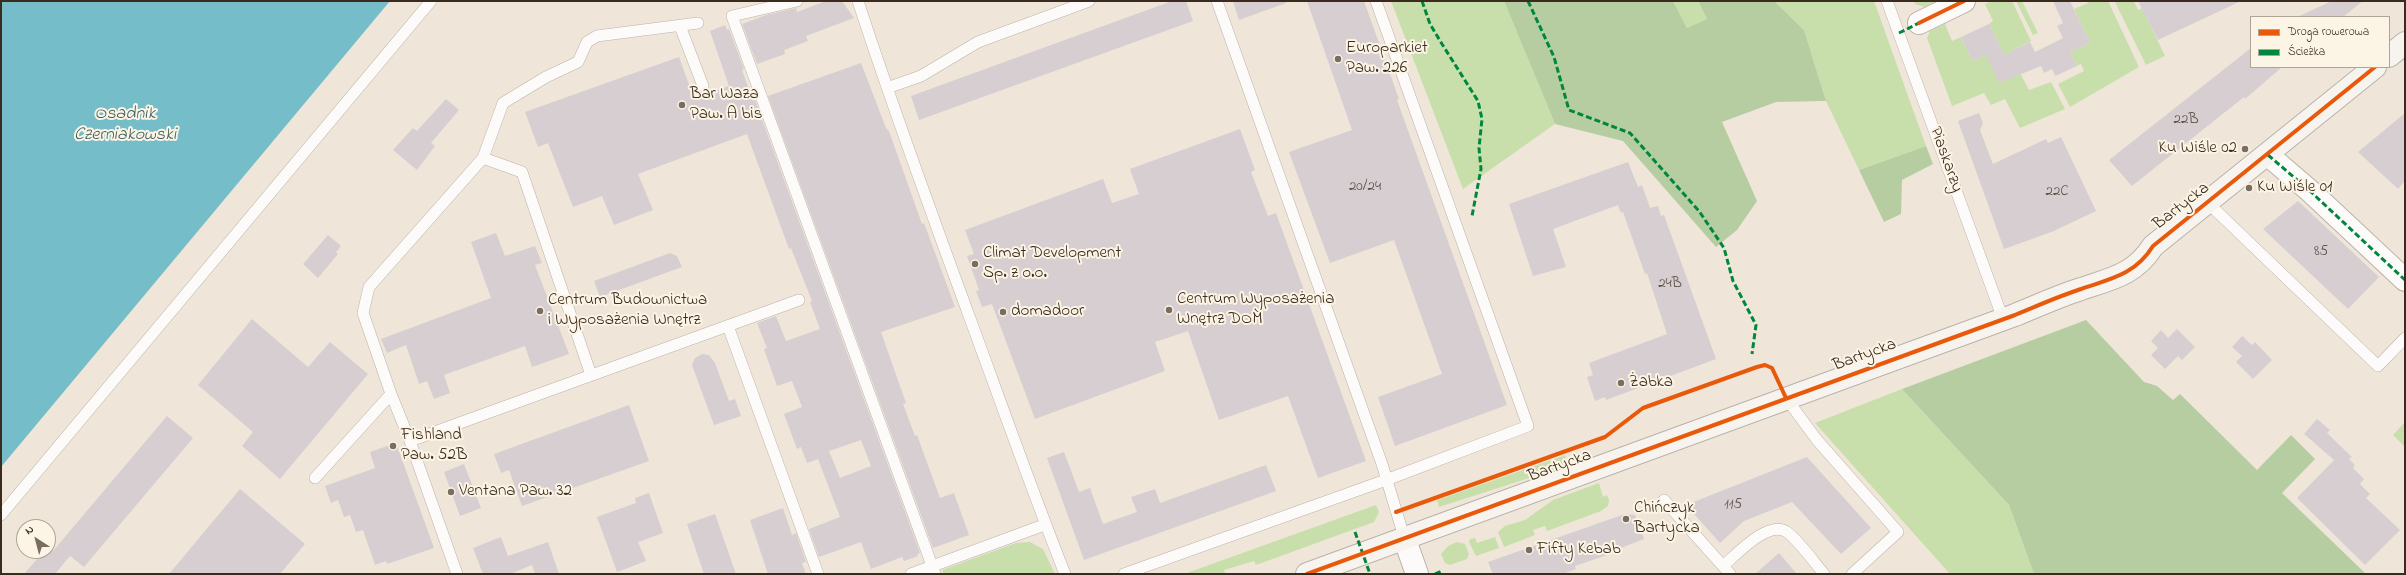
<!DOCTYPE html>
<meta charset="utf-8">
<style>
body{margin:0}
#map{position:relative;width:2406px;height:575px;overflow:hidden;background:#efe6d9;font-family:"Indie Flower",sans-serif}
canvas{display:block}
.frame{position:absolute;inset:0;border:2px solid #3b2a1e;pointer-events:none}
.legend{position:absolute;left:2250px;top:16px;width:140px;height:52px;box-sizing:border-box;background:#fcf5e5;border:1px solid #afa495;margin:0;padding:5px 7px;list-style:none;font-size:12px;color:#3b2a1e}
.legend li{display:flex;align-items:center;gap:8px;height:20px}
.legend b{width:20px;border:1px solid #afa495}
.north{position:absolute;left:16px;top:519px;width:40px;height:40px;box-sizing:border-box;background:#fcf5e5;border:1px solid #afa495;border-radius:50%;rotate:324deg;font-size:11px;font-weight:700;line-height:16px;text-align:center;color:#3b2a1e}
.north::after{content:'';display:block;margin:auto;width:14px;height:18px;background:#7a6c5f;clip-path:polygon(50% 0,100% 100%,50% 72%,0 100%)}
</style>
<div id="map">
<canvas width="2406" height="575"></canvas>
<div class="frame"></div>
<ul class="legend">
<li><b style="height:5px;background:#e8590c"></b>Droga rowerowa</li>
<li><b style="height:5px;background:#00873e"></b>Ścieżka</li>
</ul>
<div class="north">N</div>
</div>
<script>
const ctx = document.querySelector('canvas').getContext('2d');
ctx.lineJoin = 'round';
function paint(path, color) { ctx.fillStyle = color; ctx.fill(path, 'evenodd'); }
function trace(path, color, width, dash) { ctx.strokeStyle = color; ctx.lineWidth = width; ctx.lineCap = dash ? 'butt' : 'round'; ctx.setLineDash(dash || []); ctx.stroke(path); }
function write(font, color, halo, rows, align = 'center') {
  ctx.font = font + ' "Indie Flower",sans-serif'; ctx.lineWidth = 4; ctx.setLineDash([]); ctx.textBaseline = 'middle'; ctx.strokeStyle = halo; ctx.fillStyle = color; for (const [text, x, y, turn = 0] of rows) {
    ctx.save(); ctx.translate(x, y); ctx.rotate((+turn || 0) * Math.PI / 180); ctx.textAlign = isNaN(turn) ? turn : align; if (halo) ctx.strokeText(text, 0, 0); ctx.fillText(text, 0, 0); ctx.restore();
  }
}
const green = new Path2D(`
 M1391 1H1504L1555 124 1463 189Z
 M1673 1H1698L1707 19 1687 28Z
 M1774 1H1874L1926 146 1859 170 1826 101 1804 30Z
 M1914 1H1936L1924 7 1915 4Z
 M1992 1H2012L2031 41 2004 55 1989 24 1993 21 1985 4Z
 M2016 1H2022L2038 33 2033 35Z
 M2087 1H2108L2139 67 2070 107 2058 84 2084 71 2081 64 2077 66 2070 52 2090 43 2074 9 2088 3Z
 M2117 1H2134L2138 10 2142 8 2165 56 2146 65 2115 2Z
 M1945 24 1952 41 1961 37 1972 61 1986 55 2020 73 2029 90 2051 82 2065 109 2020 128 2005 99 1991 105 1984 93 1952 106 1927 38 1930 31Z
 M1902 389 2009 505 2034 574H1950L1815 423Z
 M2405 422V447L2393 435Z
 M1566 455 1564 463 1554 470 1439 507 1437 500Z
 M1599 483 1603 497 1607 495 1609 500 1608 506 1601 511 1547 531 1545 526 1533 530 1535 535 1504 547 1498 532 1505 526 1525 520 1553 500Z
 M1376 505 1379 512 1374 522 1256 565 1254 561 1224 570 1225 574H1184Z
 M1495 537 1499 548 1476 556 1469 542 1470 539 1475 538 1477 543Z
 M1030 542 1043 549 1055 574H944L942 570 1016 543Z
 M1457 542 1465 544 1469 554 1467 559 1450 565 1445 563 1441 554 1448 546Z`);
const forest = new Path2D(`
 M1504 1H1673L1687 28 1707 19 1698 1H1774L1804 30 1826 101 1776 102 1722 122 1757 201 1737 230 1716 247 1623 141 1555 124Z
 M1926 146 1933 164 1902 180 1901 214 1884 222 1859 170Z
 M2086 320 2144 382 2157 386 2173 400 2180 394 2257 470 2291 435 2315 459 2282 493 2366 574H2034L2009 505 1902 389Z`);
const water = new Path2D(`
 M1 1H390L1 467Z`);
const building = new Path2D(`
 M826 1H842L854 18 806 36 808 41 784 50 785 54 757 64 742 24 766 15 796 8 797 12Z
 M1172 1H1186L1193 21 919 120 911 96Z
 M1233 1H1286V3L1239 20Z
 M1307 1H1364L1399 99 1397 100 1507 405 1395 446 1378 397 1442 374 1394 240 1330 263 1289 152 1352 130Z
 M2053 1H2070L2090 43 2070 52 2077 66 2055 76 2052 69 2044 73 2041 66 1999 83 1986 55 1972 61 1961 37 1989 24 2004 55 2030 42 2035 52 2063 38 2057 26 2063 23Z
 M2138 1H2241L2158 40Z
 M2332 1H2363L2343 17H2297Z
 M725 25 727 30 729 29 744 69 742 70 753 101 755 100 920 553 917 554 918 556 904 561 902 557 871 569 861 542 819 557 809 529 840 517 818 459 807 463 801 447 797 449 784 414 802 407 792 381 777 386 764 349 767 348 757 323 776 316 786 341 820 329 810 302 812 301 791 248 789 249 747 134 638 174 653 210 614 225 602 196 573 207 548 143 538 147 525 112 679 57 694 98 729 86 710 31ZM861 440 871 466 840 478 829 451Z
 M2251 48V67H2282L2245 99 2244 97 2132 186 2109 160Z
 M861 63 886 128 889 131 922 224 924 223 955 307 881 332 906 403 903 404 915 436 917 435 940 498 954 493 969 535 933 548 768 96Z
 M446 99 459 110 431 143 435 146 417 170 393 150 413 128 417 131Z
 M1979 113 1983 123 1980 130 1993 164 2046 139 2048 143 2061 137 2096 211 2054 231 2004 249 1958 121Z
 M2405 113V181L2398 189 2358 152Z
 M1240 129 1255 170 1251 172 1268 216 1276 213 1366 461 1318 478 1288 396 1219 420 1188 331 1155 342 1165 371 1035 419 992 304 982 307 976 291 979 290 967 256 974 254 965 230 1103 179 1112 203 1139 194 1130 169Z
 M1628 162 1638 187 1642 185 1650 208 1658 206 1661 216 1664 215 1716 359 1606 400 1605 397 1595 401 1587 377 1593 375 1589 363 1667 334 1647 273 1645 274 1623 212 1621 213 1618 205 1553 229 1566 267 1533 276 1509 204Z
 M2298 201 2379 277 2348 309 2263 229Z
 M496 233 505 256 535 246 542 263 535 265 569 354 532 367 525 346 444 375 450 393 434 399 427 381 419 384 406 345 387 353 381 339 491 298 471 242Z
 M328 235 341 246 336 252 338 254 318 278 303 264Z
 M670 253 677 256 682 267 600 297 594 281Z
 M252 319 308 367 330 342 368 374 280 479 242 446 253 432 198 385Z
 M2177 329 2195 347 2182 360 2178 356 2165 369 2151 355 2158 348 2151 341 2161 330 2168 338Z
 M2242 336 2252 345 2255 342 2272 360 2253 379 2236 362 2242 356 2232 347Z
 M702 354 709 355 715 363 729 401 735 399 741 416 714 425 692 365 695 358Z
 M629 405 649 461 522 506 509 470 501 473 494 454Z
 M167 416 193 438 84 567 70 556 55 574H24L44 551H53Z
 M2317 419 2330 430 2327 433 2352 457 2349 459 2355 465 2353 468 2364 479 2360 484 2370 494 2366 498 2400 530 2365 565 2297 498 2334 460 2304 434Z
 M396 443 434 548 387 564 386 561 375 565 363 530 356 532 350 515 344 517 338 500 331 503 325 486 375 468 370 452Z
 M1064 452 1079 492 1090 488 1103 524 1137 512 1131 497 1155 489 1160 503 1266 465 1276 491 1084 560 1047 458Z
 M1807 457 1871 528 1841 554 1792 502 1744 521 1720 543 1686 505Z
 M464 464 481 508 460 516 444 472Z
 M240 489 305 544 280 574H169Z
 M649 493 663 533 638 542 646 561 617 572 597 517 636 503 635 498Z
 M783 508 792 535 796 533 806 562 802 563 806 574H768L750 520Z
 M715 514 736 574H704L687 524Z
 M1625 514 1635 515 1644 539 1618 549 1619 551 1575 566 1576 569 1563 574H1493L1488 562Z
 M501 537 508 556 548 542 559 574H535L532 565 510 574H483L473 548Z
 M1779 553 1797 574H1755Z`);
const lane = new Path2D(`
 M797 1 732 16 935 574
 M858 1C892 106 930 209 968 313 1000 400 1031 488 1065 574
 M1217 1 1382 464 1405 540
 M1887 1 2003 319
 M680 26 703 86
 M887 88 921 76 978 42 1089 1
 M483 158 522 172 591 375
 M2208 203 2378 366 2405 338
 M728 326 818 574
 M391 394 410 441
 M1786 398 1817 440 1898 532 1852 574
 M315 478 391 394 363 313 369 287 483 158 503 103 546 77 578 62 587 42 597 36 698 23
 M1664 500 1730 574
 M1 515 431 1
 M1723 566C1737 554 1769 519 1787 532 1799 541 1814 562 1824 574
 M457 574 410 441 799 300
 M911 574 1044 525
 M1124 574 1386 480 1528 426 1376 1`);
const street = new Path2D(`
 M1919 23 1964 1
 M2268 155 2310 191 2405 280
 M1405 540 1417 574`);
const secondary = new Path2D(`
 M2389 56 2405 43
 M1307 574 2015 315C2037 306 2059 296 2081 289 2110 279 2135 275 2153 246L2375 67`);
const quiet = new Path2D(`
 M1422 1 1430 24 1442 44 1478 101 1482 119 1479 148 1481 169 1472 216
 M1528 1 1554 57 1569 110 1630 133 1699 211 1724 248 1733 281 1756 325 1752 354
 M1899 33 1921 22
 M2268 155 2310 191 2405 280
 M1355 532 1370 574
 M1435 574 1442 571`);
const cycleway = new Path2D(`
 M1919 23 1964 1
 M1396 512 1605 437 1643 408 1757 367 1765 365 1772 368 1786 398
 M1307 574 2015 315C2037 306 2059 296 2081 289 2110 279 2135 275 2153 246L2375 67`);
const markers = [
 [1338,59,4,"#7a6c5f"],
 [682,105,4,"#7a6c5f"],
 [2245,149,4,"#7a6c5f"],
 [2249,188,4,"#7a6c5f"],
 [975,264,4,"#7a6c5f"],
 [1169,310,4,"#7a6c5f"],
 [540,311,4,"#7a6c5f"],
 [1003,312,4,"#7a6c5f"],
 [1621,383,4,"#7a6c5f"],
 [393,446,4,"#7a6c5f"],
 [451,492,4,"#7a6c5f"],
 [1626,519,4,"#7a6c5f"],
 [1529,550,4,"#7a6c5f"]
];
const numberNames = [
 ["22B",2186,121],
 ["20/24",1365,188],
 ["22C",2057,193],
 ["85",2321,253],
 ["24B",1670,285],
 ["115",1733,506]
];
const poiNames = [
 ["Europarkiet",1346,49],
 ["Paw. 226",1346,69],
 ["Bar Waza",690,95],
 ["Paw. A bis",690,115],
 ["Ku Wiśle 02",2237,149,"right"],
 ["Ku Wiśle 01",2257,188],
 ["Climat Development",983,254],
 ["Sp. z o.o.",983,274],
 ["Centrum Wyposażenia",1177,300],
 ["Wnętrz DOM",1177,320],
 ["Centrum Budownictwa",548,301],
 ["i Wyposażenia Wnętrz",548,321],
 ["domadoor",1011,312],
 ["Żabka",1629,383],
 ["Fishland",401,436],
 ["Paw. 52B",401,456],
 ["Ventana Paw. 32",459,492],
 ["Chińczyk",1634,509],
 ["Bartycka",1634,529],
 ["Fifty Kebab",1537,550]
];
const streetNames = [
 ["Piaskarzy",1945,160,70],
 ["Bartycka",2182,207,-38],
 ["Bartycka",1865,356,-20],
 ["Bartycka",1560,467,-20]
];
const waterNames = [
 ["Osadnik",125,115],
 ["Czerniakowski",125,136]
];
paint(green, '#c8dfac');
paint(forest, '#b5cda1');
paint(water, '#75bdc8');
paint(building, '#d6ced1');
trace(lane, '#bab2a9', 12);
trace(street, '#bab2a9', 24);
trace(secondary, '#bab2a9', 24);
trace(lane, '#fdfbf9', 11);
trace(street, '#fdfbf9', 22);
trace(secondary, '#f7f3ee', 22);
trace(quiet, '#00873e', 3, [6, 3]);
trace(cycleway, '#e8590c', 4);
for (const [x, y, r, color] of markers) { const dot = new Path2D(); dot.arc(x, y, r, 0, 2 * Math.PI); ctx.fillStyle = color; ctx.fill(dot); trace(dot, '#fcf5e5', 1.5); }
write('15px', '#62534b', null, numberNames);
write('17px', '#3b2a1e', '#fcf5e5', poiNames, 'left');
write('17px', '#3b2a1e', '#fcf5e5', streetNames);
write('italic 18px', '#3d5e5f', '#fcf5e5', waterNames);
</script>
